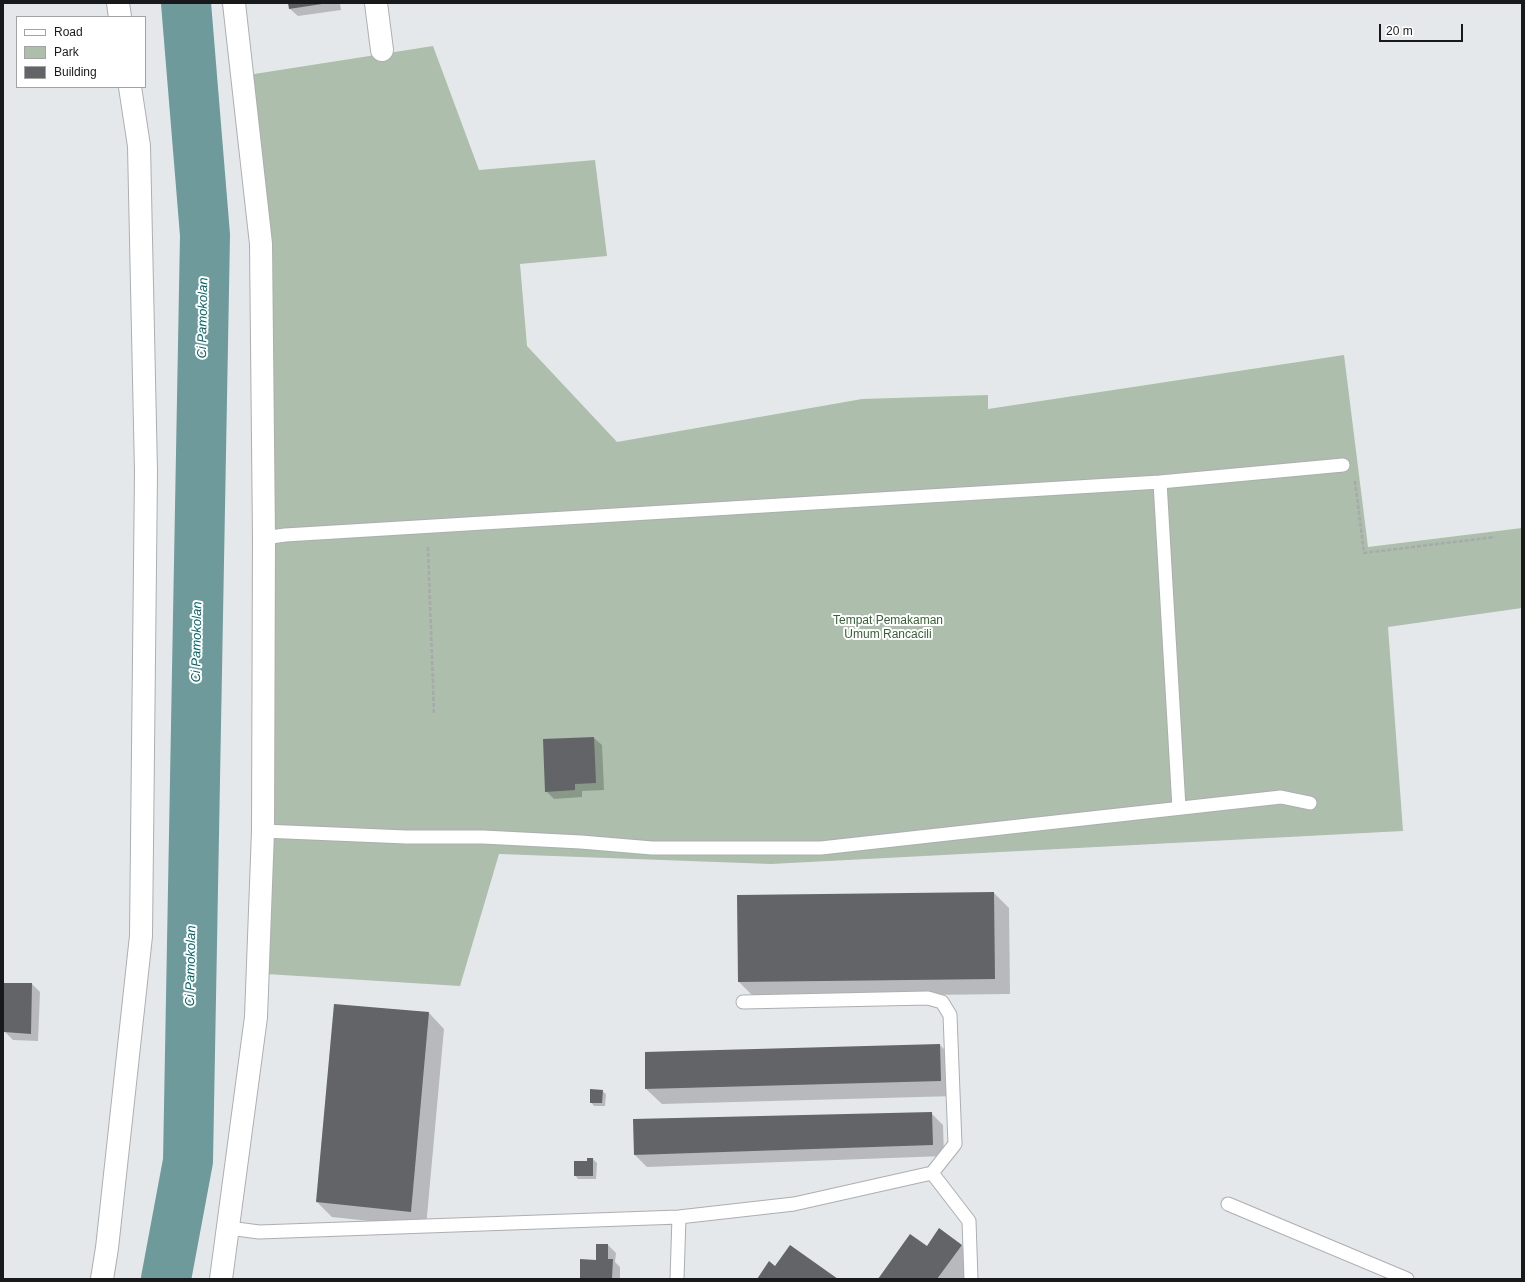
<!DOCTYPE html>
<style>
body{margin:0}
#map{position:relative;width:1525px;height:1282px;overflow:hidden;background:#e5e8eb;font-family:Arial,sans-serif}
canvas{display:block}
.frame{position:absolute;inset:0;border:4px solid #18191a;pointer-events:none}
.legend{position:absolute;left:16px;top:16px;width:130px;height:72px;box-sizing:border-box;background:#fff;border:1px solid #a3a3a3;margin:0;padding:5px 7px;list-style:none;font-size:12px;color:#18191a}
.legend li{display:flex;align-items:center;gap:8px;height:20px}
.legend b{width:20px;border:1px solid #a3a3a3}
.scale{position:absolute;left:1379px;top:24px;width:84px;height:18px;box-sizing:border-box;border:2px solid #18191a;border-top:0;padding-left:5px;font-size:12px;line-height:14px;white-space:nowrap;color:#18191a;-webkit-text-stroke:3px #fff;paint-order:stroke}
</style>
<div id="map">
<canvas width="1525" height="1282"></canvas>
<div class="frame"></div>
<ul class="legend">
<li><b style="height:5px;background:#fff"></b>Road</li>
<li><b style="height:11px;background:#adbeac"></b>Park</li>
<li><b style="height:11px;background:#626467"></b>Building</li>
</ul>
<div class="scale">20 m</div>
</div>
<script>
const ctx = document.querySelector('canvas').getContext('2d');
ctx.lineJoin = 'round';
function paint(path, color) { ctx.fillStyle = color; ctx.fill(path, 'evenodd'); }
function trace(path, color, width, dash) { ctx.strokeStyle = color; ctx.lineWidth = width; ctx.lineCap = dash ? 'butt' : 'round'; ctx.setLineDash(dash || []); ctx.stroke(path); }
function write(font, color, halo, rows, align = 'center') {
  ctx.font = font + ' Arial,sans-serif'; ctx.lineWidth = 4; ctx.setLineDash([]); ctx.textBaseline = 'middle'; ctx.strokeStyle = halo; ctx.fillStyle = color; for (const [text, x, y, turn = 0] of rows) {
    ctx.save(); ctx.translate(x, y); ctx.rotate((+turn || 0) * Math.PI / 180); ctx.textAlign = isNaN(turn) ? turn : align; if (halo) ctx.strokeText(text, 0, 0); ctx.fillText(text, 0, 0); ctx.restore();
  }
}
const green = new Path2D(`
 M433 46 479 170 595 160 607 256 520 264 527 346 617 442 862 399 988 395V409L1344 355 1368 547 1522 528V608L1388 627 1403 831 771 864 499 854 460 986 266 974 248 75Z`);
const shadow = new Path2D(`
 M289 3H340L341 10 298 16 290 9Z
 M594 738 602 745 604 790 582 791V797L554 799 546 791Z
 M994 893 1009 908 1010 994 754 997 739 982Z
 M5 984H32L40 992 38 1041 13 1040 5 1032Z
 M429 1013 444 1029 426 1227 332 1217 317 1202Z
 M940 1045 955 1060 956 1096 662 1104 646 1089Z
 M602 1091 606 1094 605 1106H594L591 1102Z
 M931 1113 943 1125 944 1156 647 1167 635 1155Z
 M593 1159 597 1163 596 1179H578L575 1175Z
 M608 1245 616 1253 615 1262 620 1267V1279H581Z
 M961 1245 977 1261 963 1279H879L927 1247Z`);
const river = new Path2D(`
 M166 1279 188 1161 205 235 186 3`);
const building = new Path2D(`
 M288 3H322V4L289 9Z
 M594 737 596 783 575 784V790L545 792 543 739Z
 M994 892 995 979 738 982 737 895Z
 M4 983H32L31 1034 4 1032Z
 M334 1004 429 1012 411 1212 316 1202Z
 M940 1044 941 1081 645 1089V1052Z
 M590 1089 603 1090 602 1103H590Z
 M932 1112 933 1145 634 1155 633 1119Z
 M587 1158H593V1176H574V1161H587Z
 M939 1228 962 1245 937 1279H878L910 1234 927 1246Z
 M596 1244H608V1259H613L612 1279H580V1259L596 1260Z
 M790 1245 838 1279H757L769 1261 775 1266Z`);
const path = new Path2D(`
 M1355 481 1364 553 1495 537
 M428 547 434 714`);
const lane = new Path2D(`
 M1160 482 1343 465
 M264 538 285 535 1160 482 1179 808
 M263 831 406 837H483L581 842 652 848H821L1281 797 1310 803
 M932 1173 969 1221 971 1279
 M1228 1204 1407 1279
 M229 1228 259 1232 679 1217 794 1204 932 1173 955 1144 950 1015 942 1002 928 998 743 1002
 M677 1279 679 1217`);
const street = new Path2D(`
 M118 3 120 17
 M376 3 382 50
 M102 1279 107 1248 141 936 146 472 139 146 130 87
 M221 1279 256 1017 263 831 264 538 261 244 234 3`);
const parkNames = [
 ["Tempat Pemakaman",888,621],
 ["Umum Rancacili",888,635]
];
const waterNames = [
 ["Ci Pamokolan",203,318,-89],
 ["Ci Pamokolan",197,642,-89],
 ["Ci Pamokolan",191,966,-89]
];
paint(green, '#adbeac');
paint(shadow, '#0003');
trace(river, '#6e9a9b', 50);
paint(building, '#626467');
trace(lane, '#acaeb1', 15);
trace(street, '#acaeb1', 24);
trace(path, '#a7a9ab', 2.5, [4, 2]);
trace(lane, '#fff', 13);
trace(street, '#fff', 22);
write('12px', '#396038', '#fff', parkNames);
write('italic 13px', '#036568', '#fff', waterNames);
</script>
